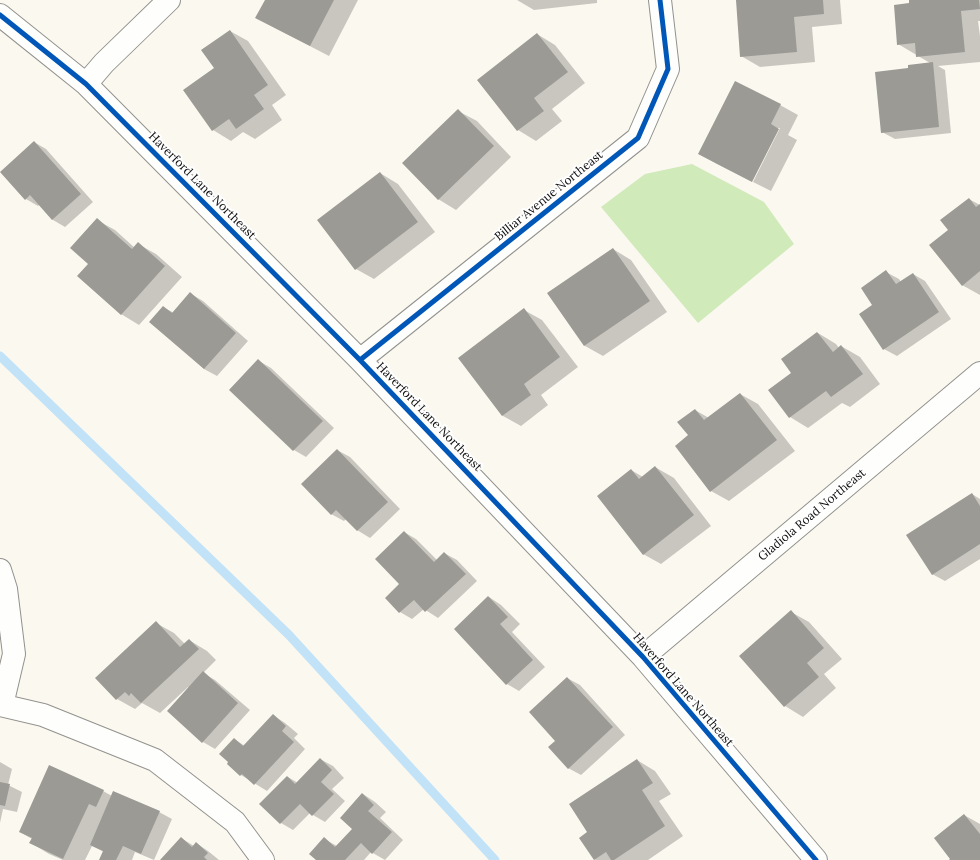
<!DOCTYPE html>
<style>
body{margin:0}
canvas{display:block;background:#faf8ef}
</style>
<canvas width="980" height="860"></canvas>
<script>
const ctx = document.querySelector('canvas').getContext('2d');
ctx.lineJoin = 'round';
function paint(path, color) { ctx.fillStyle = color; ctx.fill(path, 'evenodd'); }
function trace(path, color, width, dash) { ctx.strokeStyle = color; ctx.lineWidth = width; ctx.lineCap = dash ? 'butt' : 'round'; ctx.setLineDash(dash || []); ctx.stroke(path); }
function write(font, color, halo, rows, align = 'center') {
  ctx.font = font + ' Lora,serif'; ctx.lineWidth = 4; ctx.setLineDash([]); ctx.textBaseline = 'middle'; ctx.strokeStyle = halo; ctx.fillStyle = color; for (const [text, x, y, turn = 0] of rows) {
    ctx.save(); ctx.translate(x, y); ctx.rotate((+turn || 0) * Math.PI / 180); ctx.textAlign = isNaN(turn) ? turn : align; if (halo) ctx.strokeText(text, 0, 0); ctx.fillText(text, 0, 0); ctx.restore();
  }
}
const forest = new Path2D(`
 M692 164 764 202 794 244 698 323 601 207 645 174Z`);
const shadow = new Path2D(`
 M266 0H358L329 56 275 28Z
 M517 0H597V3L534 10Z
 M737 0H840L842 24 812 27 815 62 760 67 741 56Z
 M910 0H980V21H978L980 36V62L938 66 945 70 951 133 895 139 882 132 909 69 930 63 898 44 910 4Z
 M230 31 248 41 286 95 272 105 282 120 255 139 243 132 231 141 213 130 215 68Z
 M537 34 555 45 585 83 552 109 562 121 536 141 518 130 478 80Z
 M780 105 798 115 788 135 797 140 771 191 753 182 780 128H778L751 181 717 164 699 154Z
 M458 111 477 121 511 157 456 210 438 199Z
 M34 142 46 149 93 202 65 227 53 220 40 204 38 206 26 199Z
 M380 173 398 184 435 232 374 279 356 269Z
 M969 199 980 205V295L962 285 950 231Z
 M97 220 115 230 135 248 138 244 156 254 182 277 139 325 121 314 89 264Z
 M613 249 631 260 667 312 603 356 585 346 549 293Z
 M886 272 899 279 901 282 913 274 925 281 951 319 897 356 884 349 860 314 874 305Z
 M191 294 203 301 248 341 217 376 204 369 151 321 163 307 174 313Z
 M524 310 542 320 578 367 541 395 548 405 521 426 503 416 459 358Z
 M818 333 836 344 839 348 841 346 860 357 880 384 850 407 842 403 808 428 790 417 770 390 792 373Z
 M259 361 271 368 334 428 306 457 294 450 230 389Z
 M740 394 758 404 795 451 729 501 711 491 689 436 695 410 709 418Z
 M337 450 350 457 400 509 370 538 357 530 346 519 344 521 331 514Z
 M655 467 674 478 711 526 661 564 643 554 631 470 643 477Z
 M972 494 980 499V559L945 581 932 574Z
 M404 532 416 539 437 560 444 553 457 560 477 581 438 618 424 609 412 619 400 612 386 598 401 584Z
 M489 597 501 605 520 624 512 632 545 667 519 691 507 684 455 629Z
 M791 612 809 622 842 659 824 674 836 688 803 717 785 706 740 656Z
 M156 623 174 633 185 644 189 640 207 651 216 660 203 673 215 680 250 710 215 749 203 742 189 688 188 687 160 713 142 703 135 709 117 699Z
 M567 678 580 685 625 735 581 775 568 768 556 741Z
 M273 715 285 723 298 734 294 738 305 749 267 791 241 775 234 739 245 746Z
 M320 759 333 766 344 778 332 789 345 801 325 822 313 815 310 813 293 830 281 823 288 777 298 783Z
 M637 760 655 771 671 794 659 801 683 836 648 860H596L594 859 589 832Z
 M0 762 12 769 8 785 22 792 17 812 3 809 0 823Z
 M103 791 112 796 159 812 172 819 154 860 135 852 132 860H100L104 852 92 846 85 860H63L49 854 31 843 32 839 20 832Z
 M363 794 375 802 386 812 380 818 403 840 385 860 371 852 364 860H317L324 839 337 846 353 829Z
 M964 815 980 824V860H950Z
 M181 838 194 846 196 843 208 851 219 860H161Z`);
const stream = new Path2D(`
 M0 356 289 635 495 860`);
const building = new Path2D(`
 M265 0H334L310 46 255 18Z
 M736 0H823L824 14 794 17 797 52 740 57Z
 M909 0H979L980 9 961 11 965 52 916 57 915 43 897 45 894 5 909 3Z
 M230 30 268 85 254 95 264 109 236 129 229 119 212 131 183 90 214 68 201 50Z
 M537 33 568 72 534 98 544 111 517 131 477 80Z
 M933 62 939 127 881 133 875 72 908 68V65Z
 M735 81 781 104 771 124 779 129 752 182 698 154Z
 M458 109 494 146 438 200 402 163Z
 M34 141 81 194 52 220 30 195 25 200 0 172Z
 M380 172 418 222 355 270 317 220Z
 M969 198 976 207 980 204V271L962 286 929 245 948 230 940 220Z
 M97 218 132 249 138 242 165 266 121 315 77 276 88 264 70 248Z
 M613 248 650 301 584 346 547 293Z
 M886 270 896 284 913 273 939 312 883 350 859 314 872 305 861 288Z
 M190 292 236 333 204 369 149 322 163 306 172 313Z
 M524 308 560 357 524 384 531 395 502 416 458 358Z
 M817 332 833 352 841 345 863 374 831 397 826 391 789 418 768 390 791 373 781 359Z
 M258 359 323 421 293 451 229 390Z
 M740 393 777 440 710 492 675 446 688 435 677 422 695 409 704 420Z
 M337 449 388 502 357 531 336 510 331 515 301 484Z
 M655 466 694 515 643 555 597 496 631 469 639 479Z
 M972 493 980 506V544L932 575 906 535Z
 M404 531 434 562 444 552 466 574 425 612 414 600 399 613 385 598 399 584 375 559Z
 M488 596 508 617 500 624 533 660 506 685 454 629Z
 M791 610 824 648 807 663 819 677 784 707 739 656Z
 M156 621 180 647 189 639 199 649 141 703 131 693 129 696 125 692 116 700 95 678Z
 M203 671 238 703 202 743 167 711Z
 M567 677 613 727 568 769 548 747 555 741 529 712Z
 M273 714 286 726 282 731 294 742 254 785 242 774 240 776 227 764 228 762 219 754 234 738 243 746Z
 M320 758 332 770 321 782 334 794 312 816 300 804 280 824 259 804 287 776 295 784Z
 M637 759 653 783 642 790 665 826 614 860H611L606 852 594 860 579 838 587 832 569 804Z
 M49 765 104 790 96 807 89 804 63 859 29 843 32 838 19 832Z
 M0 782 10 784 5 806 0 805Z
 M113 791 160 811 141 854 123 846 116 860H99L103 851 90 845Z
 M362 793 374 805 368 811 392 832 372 854 361 843 345 860H316L309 854 324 837 335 847 352 829 340 818Z
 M964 814 980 834V860H949L950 859 934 838Z
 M181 837 192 847 196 842 208 853 204 857 207 860H160Z`);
const street = new Path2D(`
 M0 15 86 84 360 360 643 657 816 860
 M86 84 104 63 169 0
 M360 360 638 138 668 69 660 0
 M0 570 6 589 14 654 2 705
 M643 657 980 373
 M0 705 43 715 155 760 235 822 263 860`);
const cycleway = new Path2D(`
 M0 15 86 84 360 360 643 657 816 860
 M360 360 638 138 668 69 660 0`);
const streetNames = [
 ["Haverford Lane Northeast",202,186,45],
 ["Billiar Avenue Northeast",549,196,-39],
 ["Haverford Lane Northeast",429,417,46],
 ["Gladiola Road Northeast",812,515,-40],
 ["Haverford Lane Northeast",683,690,49]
];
paint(forest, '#d1eaba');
paint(shadow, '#0003');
trace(stream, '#c2e3f7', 9);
paint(building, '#9c9a95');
trace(street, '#93928e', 24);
trace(street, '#fefefd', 22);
trace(cycleway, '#0057b8', 5);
write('12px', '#0b0b0b', '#fff', streetNames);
</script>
